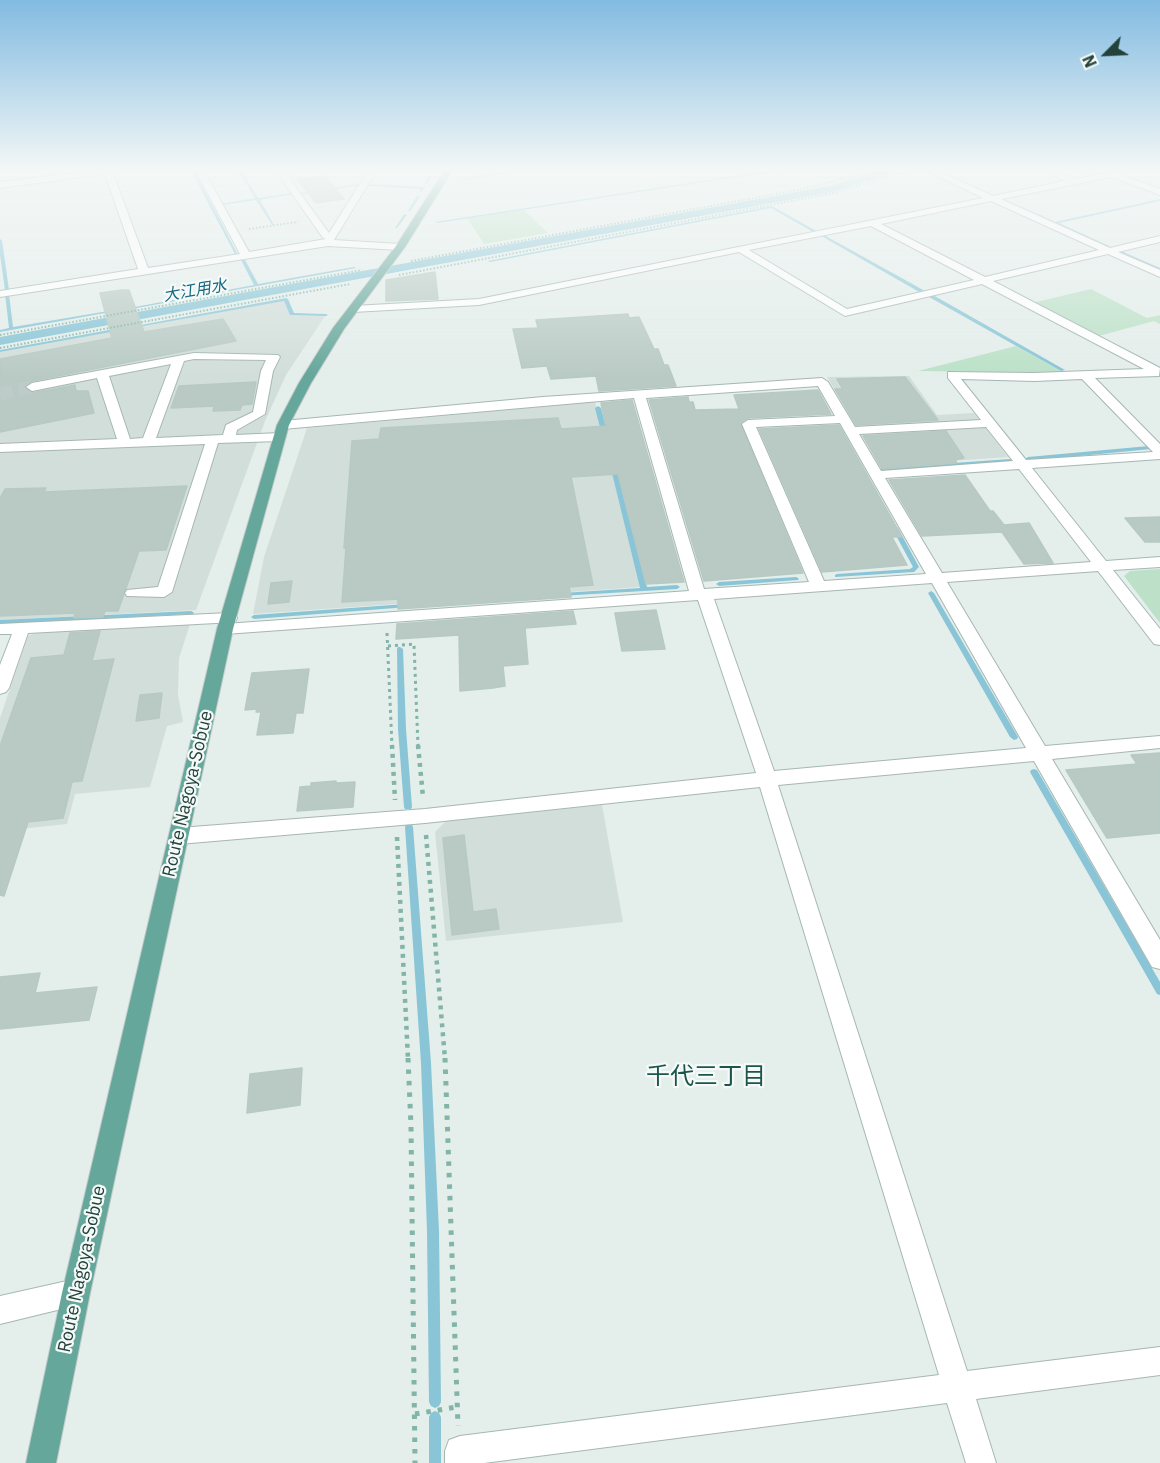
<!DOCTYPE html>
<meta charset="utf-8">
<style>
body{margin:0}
#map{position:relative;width:1160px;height:1463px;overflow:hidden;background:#e4eeeb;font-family:"IBM Plex Sans",sans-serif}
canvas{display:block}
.north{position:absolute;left:1076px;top:24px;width:60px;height:60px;-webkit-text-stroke:4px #f5faf8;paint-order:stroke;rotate:246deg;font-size:16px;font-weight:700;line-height:24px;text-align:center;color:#22423b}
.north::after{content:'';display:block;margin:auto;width:21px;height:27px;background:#22423b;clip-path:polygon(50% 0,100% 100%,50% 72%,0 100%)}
</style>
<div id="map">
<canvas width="1160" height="1463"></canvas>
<div class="north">N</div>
</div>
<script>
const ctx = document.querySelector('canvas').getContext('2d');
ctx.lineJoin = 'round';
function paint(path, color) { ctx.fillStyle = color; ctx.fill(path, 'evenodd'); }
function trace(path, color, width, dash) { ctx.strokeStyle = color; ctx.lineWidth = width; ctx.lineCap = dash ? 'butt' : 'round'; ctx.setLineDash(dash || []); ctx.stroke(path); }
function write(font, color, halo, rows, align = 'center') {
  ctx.font = font + ' "IBM Plex Sans","Noto Sans JP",sans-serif'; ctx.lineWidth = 4.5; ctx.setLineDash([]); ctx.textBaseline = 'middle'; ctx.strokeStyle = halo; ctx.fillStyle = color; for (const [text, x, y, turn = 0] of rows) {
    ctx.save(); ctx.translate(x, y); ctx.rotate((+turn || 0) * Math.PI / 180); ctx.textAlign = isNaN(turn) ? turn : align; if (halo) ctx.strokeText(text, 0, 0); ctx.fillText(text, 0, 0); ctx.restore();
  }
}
const built = new Path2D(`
 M285 300 290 315 325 316 286 375 265 421 196 610 0 620V352Z
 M909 376 937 415 974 413 1008 457 880 466 827 377Z
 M595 402 640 587 253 614 264 557 307 428Z
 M190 624 179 658 178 695 183 722 167 726 150 787 75 794 67 824 0 831V718L28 636 40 631Z
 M602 805 623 922 446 941 435 832 446 821Z`);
const green = new Path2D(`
 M524 210 548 233 484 244 467 218Z
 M1091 289 1147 318 1160 315V324L1154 321 1095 337 1032 303Z
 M1016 346 1064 373 918 371Z
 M1160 569V623L1124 576 1130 571Z`);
const water = new Path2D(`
 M878 171H899L832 192 0 345V337L829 186Z`);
const stream = new Path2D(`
 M191 171H195L238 255 235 254Z
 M238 171H242L258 198 291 193 293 194 260 200 274 225H272L256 200 223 205 221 204 255 198Z
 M430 171H434V172L432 173Z
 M767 171H777L437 223 435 222Z
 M428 176 431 177 427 184H425Z
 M359 184 358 186 327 190 325 189Z
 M368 184 423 187 425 188 421 192 419 191 421 189 367 186Z
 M315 190 316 192 302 194 300 193Z
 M417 196 420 197 410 211H408Z
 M1160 199V201L1059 223 1109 246 1110 247 1108 248 1035 215 1038 214 1055 222Z
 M772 206 818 232 815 233 771 208 490 262 488 261Z
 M404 214 407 215 397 228H395Z
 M824 235 925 291V292L921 293 823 237 822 236Z
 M0 239 2 240 9 290 7 291 5 290 0 255Z
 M1121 251 1160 268V271L1120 253 1119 252Z
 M242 257 244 258 258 284 354 267 356 268 126 310 124 309 254 285 240 258Z
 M7 293 9 294 13 327 114 310 116 311 0 332V330L9 328 5 294Z
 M929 295H933L1065 370 1061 371 929 297Z
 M286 298 288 299 294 313 326 314 328 315 326 316 290 315 284 301 132 328 130 327Z
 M120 328 122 329V330L0 352V350Z
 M598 406 601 408 608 435 607 436 602 435 595 408Z
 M1149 446 1152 448 1151 449 1028 461 1025 459 1028 457Z
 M1010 459 1012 460V462L883 472 880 470 883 468Z
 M613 463 616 465 647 587 677 585 680 587 677 589 560 596 559 595 562 593 640 588 610 465Z
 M895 526 898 528 919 567 914 572 835 577V575L837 574 910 569 913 567 892 528Z
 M796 577 798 578 799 579 798 580 719 586 716 584 719 582Z
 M931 591 934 593 1018 737 1017 739 1014 740 1010 737 928 593Z
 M406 604 408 605 409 606 408 607 254 619 251 617 254 615Z
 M191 611 193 612 194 613 193 614 0 624V620Z
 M398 647H400L403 649 406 729 412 807 411 809H405L404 807 398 729 397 649Z
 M1034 769 1037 770 1160 982V995L1157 994 1030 772 1031 770Z
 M409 824 412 825 413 827 431 1063 439 1231 441 1402 439 1406 435 1408 431 1406 429 1402 427 1231 421 1063 405 827 406 825Z
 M435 1411 439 1413 441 1417V1463H429V1417L431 1413Z`);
const building = new Path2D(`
 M324 176 327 178 344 199 316 203 297 179Z
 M435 272 438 299 386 301V280Z
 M122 290H129L144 332 223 319 236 341 32 381 24 388 32 393 75 385 76 391H88L94 413 0 432V359L112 338 100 293Z
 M628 314 629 318 639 317 654 349H658L664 365H668L676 386 599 391 596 376 551 379 547 366 522 368 513 329 538 328 536 320Z
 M905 377 938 420 856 425 835 389H843L837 379Z
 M256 382 252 404 242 405 240 410 213 411 214 406 171 408 179 386Z
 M818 390 831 414 748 418 740 423 803 573 704 581 649 400 688 397 689 402H693L695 410 739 409 734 395Z
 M632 400 684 582 646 584 618 474 571 477 593 585 569 587 571 597 398 609V599L342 602 346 548H344L352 441 379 439 381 428 558 418 561 429 606 426 601 403Z
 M839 425 902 537H892L907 565 822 572 759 429Z
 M946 431 964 458 955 460 957 463 882 469 863 436Z
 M965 475 990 511H993L1004 525 1029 523 1053 563 1024 564 1002 532 922 536 889 480Z
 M187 486 166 550 139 551 118 611H105L103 617 74 618 75 613 0 616V498L5 489 46 488 44 492Z
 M1160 517V542H1145L1125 518Z
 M292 581 289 602 268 604 271 583Z
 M656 610 665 649 622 651 615 613Z
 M573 611 576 624 525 628 528 664 503 666 505 686 493 688 460 691 459 635 396 639 397 624Z
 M100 631 92 661 114 659 82 781 72 782 63 818 28 822 4 896 0 895V746L31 658 64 655 70 633Z
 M309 669 303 713H296L293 733 257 735 261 712H256L257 709 245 710 252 673Z
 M162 693 159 718 136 721 140 695Z
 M1160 753V833L1107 838 1066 770 1137 764 1131 755Z
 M336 781V783L355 782 353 807 297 811 300 787 311 786V783Z
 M464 835 473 912 496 909 499 929 452 935 443 838Z
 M40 973 35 993 97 987 89 1020 0 1029V977Z
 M302 1068 300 1105 247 1113 250 1074Z`);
const minorTunnel = new Path2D(`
 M0 394 32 387`);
const pathFar3 = new Path2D(`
 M462 179 516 171
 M249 229 298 222
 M411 261 803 189 874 171
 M399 275 834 193 905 171
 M0 335 362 270
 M0 348 350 284`);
const pathFar2 = new Path2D(`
 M387 633 392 746
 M388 646 414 644 418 746`);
const pathFar1 = new Path2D(`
 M392 745 395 800
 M418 745 423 797
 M426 835 445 1059
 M397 837 408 1059`);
const path = new Path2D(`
 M408 1058 411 1126 415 1463
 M445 1058 458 1426
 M415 1414 457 1407`);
const minor = new Path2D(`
 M90 171H116L113 173 148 268 240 254 196 171H204L249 252 326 239 323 238 276 171H284L329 233 368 171H376L334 240 400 244 405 247 400 250 328 246 0 297V291L138 269 105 174 0 188V182Z
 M927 171H938L993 196 1065 181 1044 171H1056L1075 179 1115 171H1132L1122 175 1160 189V195L1112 177 1001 199 1110 248 1160 236V242L1118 252 1160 270V277L1108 254 993 281 1160 368 1159 376 1095 378 1160 444V459L1032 468 1106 561 1160 557V567L1113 570 1160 629V645L1154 644 1098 571 947 582 1045 746 1160 736V748L1052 759 1160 940V969L1152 967 1034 761 778 785 967 1371 1160 1347V1375L976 1399 996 1463H966L947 1403 484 1463H445V1451L449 1440 460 1436 939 1375 760 787 425 823 179 844 172 841 169 836 172 831 179 828 425 809 756 773 698 600 225 634 219 633 217 629 219 625 225 624 689 591 634 398 283 429 277 425 283 421 543 397 822 378 828 382 855 427 981 420 948 378V372L1034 373 1144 369 982 284 845 316 739 252 479 305 353 312 348 309 353 306 479 299 983 198ZM991 201 1099 250 985 277 881 224ZM871 226 974 280 847 309 749 250ZM961 379 1034 381 1082 379 1153 452 1026 460ZM818 386 835 416 748 420 742 424 809 582 704 589 646 398ZM840 423 926 574 824 581 756 427ZM986 427 1013 461 881 471 859 434ZM1019 469 1091 562 942 573 885 478ZM932 583 1026 748 774 771 714 599Z
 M194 353 278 355 280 357 273 371 265 414 237 430 236 435 280 433 286 437 280 441 218 443 172 592 164 597 127 596 125 593 127 590 158 587 205 444 0 452V444L117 439 97 378 32 391 26 387 32 383ZM194 359 266 360 261 371 253 412 226 425 223 435 156 438 184 361ZM171 364 143 438 130 439 109 376Z
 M229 613 235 614 237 618 235 622 28 633 9 688 6 692 0 694V665L12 634H0V624Z
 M76 1279 86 1283 90 1293 86 1303 0 1324V1296Z`);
const major = new Path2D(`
 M444 171H452L405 247 344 329 311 383 289 425 233 629 90 1293 56 1463H26L62 1293 217 629 277 425 299 383 333 328 396 246Z`);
const farWaternames = [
 ["大江用水",195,291,-10]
];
const streetNames = [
 ["Route Nagoya-Sobue",188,794,-77],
 ["Route Nagoya-Sobue",82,1269,-78]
];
const nearNeighbourhoodnames = [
 ["千代三丁目",706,1077]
];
paint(built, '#d2deda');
paint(green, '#bce1c8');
paint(water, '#89c5d6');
paint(stream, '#89c5d6');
paint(building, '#b9cac4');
trace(building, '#b6c9c2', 1.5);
trace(minorTunnel, '#bdccc8', 13, [13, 6]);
trace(minor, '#a6b7b3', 2);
trace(major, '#c1cac8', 2);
trace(pathFar3, '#82b4a8', 2, [1.5, 2]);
trace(pathFar2, '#82b4a8', 3, [3, 4]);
trace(pathFar1, '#82b4a8', 4.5, [4, 5]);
trace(path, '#82b4a8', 5, [4.5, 7]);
paint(minor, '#fff');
paint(major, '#66a79b');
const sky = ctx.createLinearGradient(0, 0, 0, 376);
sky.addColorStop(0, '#82bbe1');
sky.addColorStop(0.45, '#f3f7f6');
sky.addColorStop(1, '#f3f7f600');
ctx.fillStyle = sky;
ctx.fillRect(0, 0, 1160, 376);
write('italic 16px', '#176882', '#f5faf8', farWaternames);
write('18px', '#22423b', '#f5faf8', streetNames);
write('24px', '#1c554c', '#f5faf8', nearNeighbourhoodnames);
</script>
